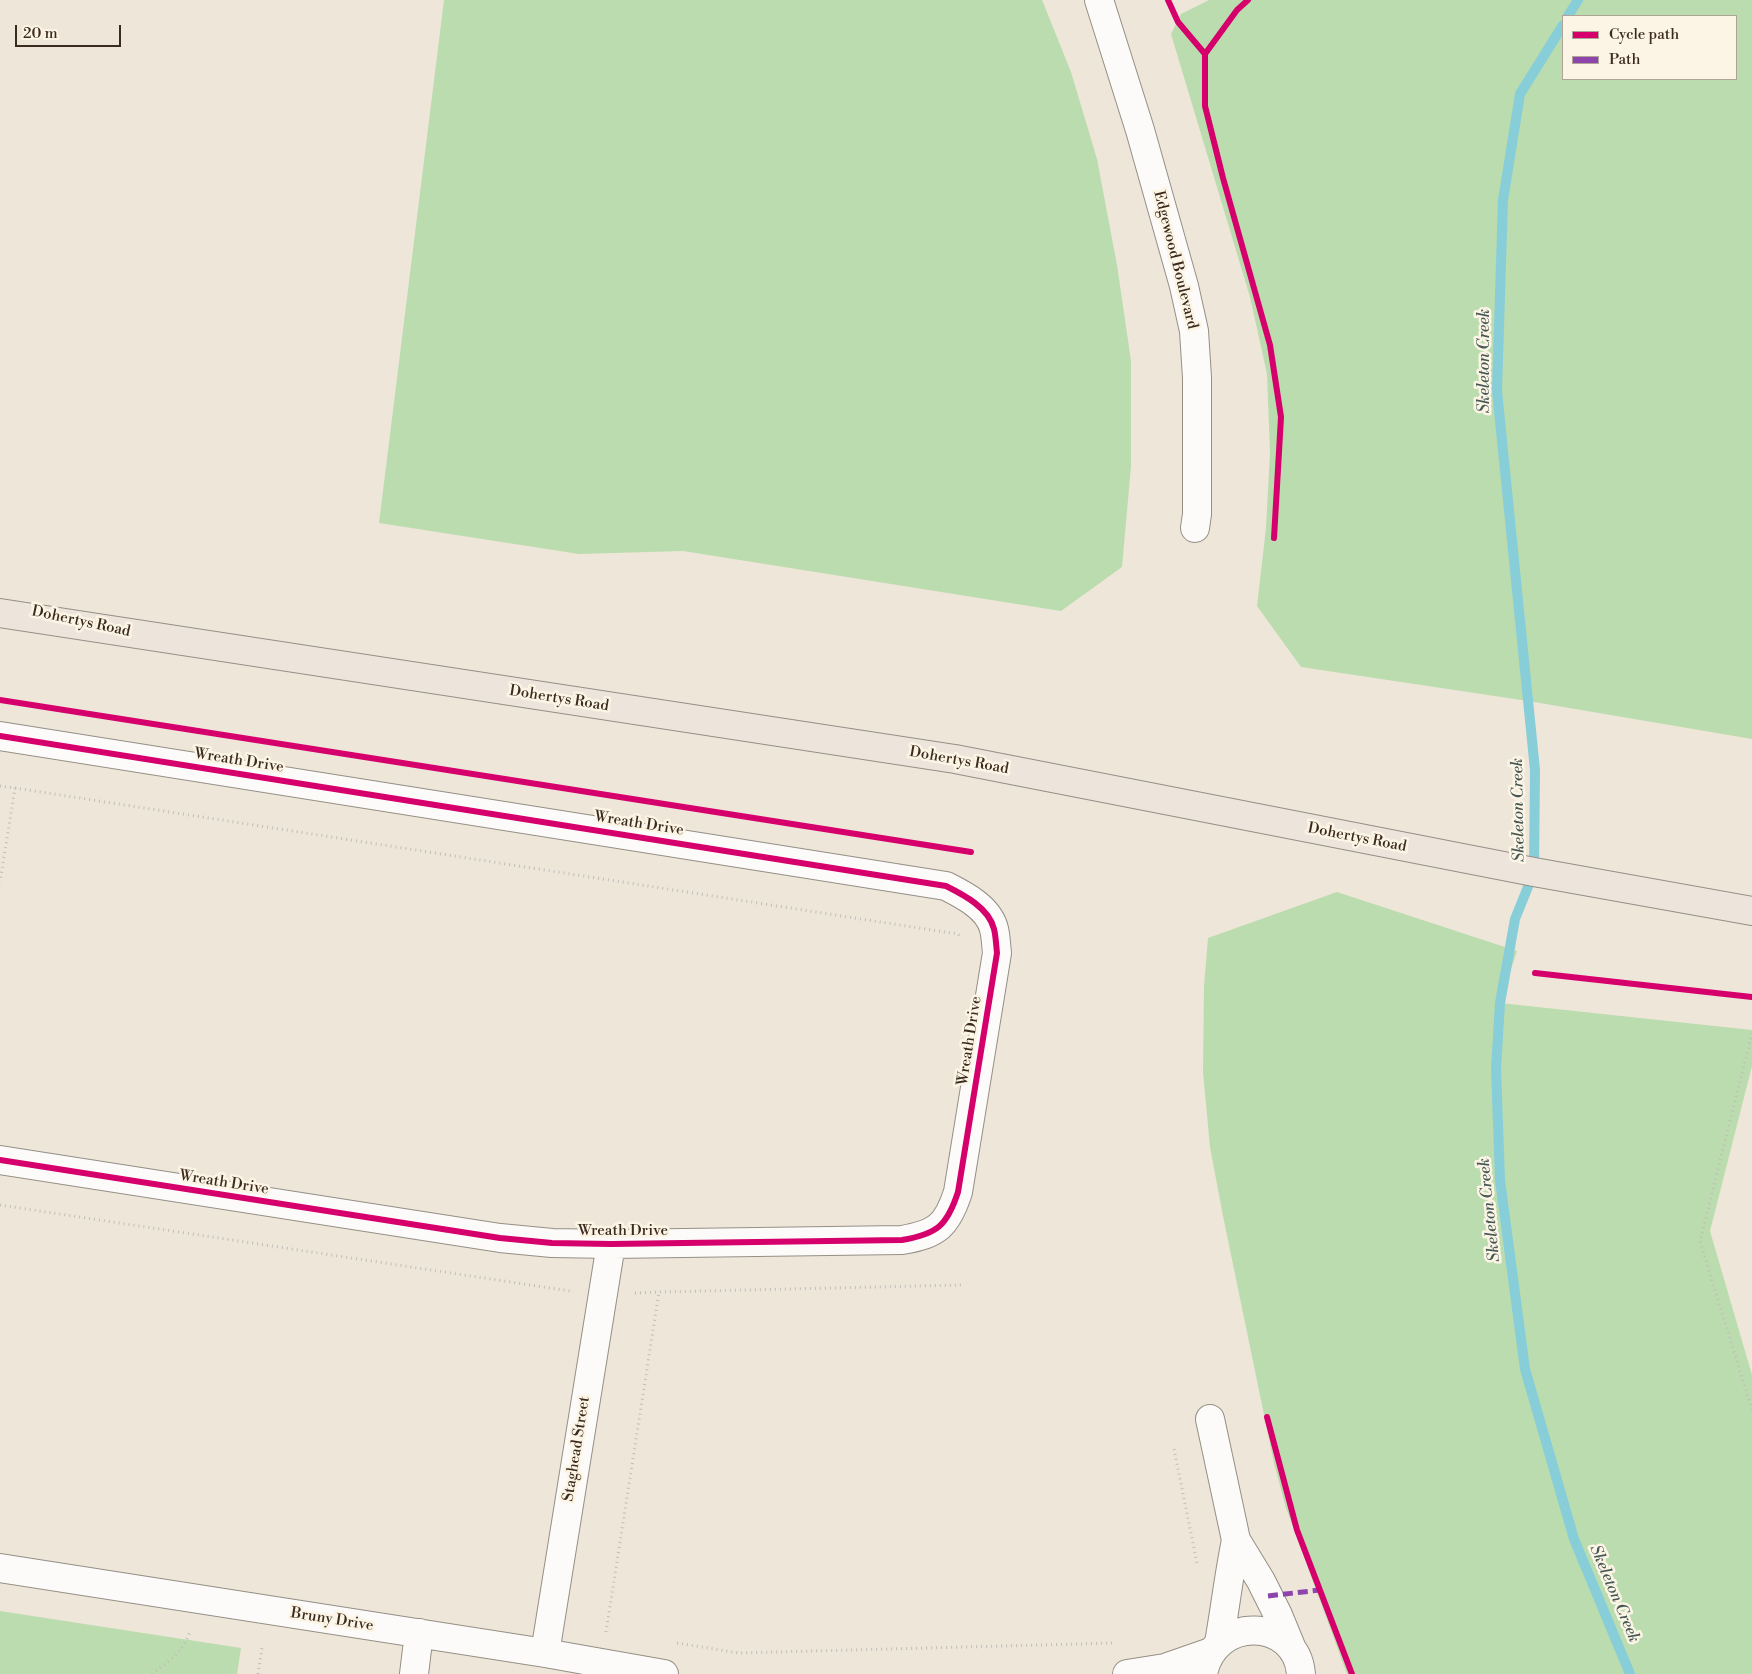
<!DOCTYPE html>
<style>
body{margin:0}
#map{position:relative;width:1752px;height:1674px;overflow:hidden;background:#eee6d9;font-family:"Libre Bodoni",serif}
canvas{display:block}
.legend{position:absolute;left:1562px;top:15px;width:175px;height:65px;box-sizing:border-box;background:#fcf5e5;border:1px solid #afa495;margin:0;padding:6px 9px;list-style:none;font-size:15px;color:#3b2a1e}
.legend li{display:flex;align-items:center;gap:10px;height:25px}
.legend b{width:25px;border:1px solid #afa495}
.scale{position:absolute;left:15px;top:25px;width:106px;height:22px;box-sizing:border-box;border:2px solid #3b2a1e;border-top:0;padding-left:6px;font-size:15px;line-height:18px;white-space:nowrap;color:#3b2a1e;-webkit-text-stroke:4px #fcf5e5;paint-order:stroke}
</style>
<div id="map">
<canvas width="1752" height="1674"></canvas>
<ul class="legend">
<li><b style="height:6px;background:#d6006c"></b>Cycle path</li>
<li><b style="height:6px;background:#8e44ad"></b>Path</li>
</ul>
<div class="scale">20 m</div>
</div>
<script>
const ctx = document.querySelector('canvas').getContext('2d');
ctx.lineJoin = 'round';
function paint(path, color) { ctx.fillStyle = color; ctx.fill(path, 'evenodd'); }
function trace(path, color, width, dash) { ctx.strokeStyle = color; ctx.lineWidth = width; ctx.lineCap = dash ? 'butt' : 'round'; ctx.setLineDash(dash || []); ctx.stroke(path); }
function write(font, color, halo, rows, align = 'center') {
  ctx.font = font + ' "Libre Bodoni",serif'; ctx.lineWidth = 5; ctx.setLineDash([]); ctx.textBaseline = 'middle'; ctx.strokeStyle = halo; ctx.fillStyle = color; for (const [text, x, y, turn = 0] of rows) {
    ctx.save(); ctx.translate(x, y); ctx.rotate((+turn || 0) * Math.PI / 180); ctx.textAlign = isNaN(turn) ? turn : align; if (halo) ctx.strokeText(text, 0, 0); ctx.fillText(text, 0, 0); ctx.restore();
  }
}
const green = new Path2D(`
 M444 0H1042L1071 72 1097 159 1117 265 1131 361V466L1122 567 1061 611 683 551 579 554 379 523Z
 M1209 0H1752V739L1528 701 1301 667 1257 606 1266 528 1270 452 1267 374 1250 297 1171 34 1181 14ZM1563 16H1736V79H1563Z
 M1337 892 1517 951 1500 1003 1752 1030V1066L1710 1231 1752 1375V1674H1347L1286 1508 1274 1463 1223 1216 1210 1147 1203 1072 1204 986 1208 938Z
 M0 1611 241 1648 237 1674H0Z`);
const stream = new Path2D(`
 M1568 16 1578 0
 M1563 25 1520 94 1503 200 1497 391 1535 770 1534 872 1515 919 1500 1003 1496 1069 1500 1180 1525 1369 1574 1539 1630 1674`);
const path = new Path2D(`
 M0 786 15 788 0 882
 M15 788 958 934 960 937
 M1752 1033 1700 1241 1752 1410
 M0 1205 570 1291
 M635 1293 659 1292
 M1267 1417 1297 1530 1352 1674
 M1174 1449 1197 1563
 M606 1632 659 1292 962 1285
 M677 1643 739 1653 1115 1643
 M152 1674C167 1663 186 1650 190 1630
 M258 1674 262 1648`);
const minor = new Path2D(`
 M1099 0 1140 130 1184 286 1194 331 1197 378V514L1195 528
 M0 736 946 886C964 895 989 908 994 929 996 937 996 945 997 953L958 1192C947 1226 937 1234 902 1240L611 1244 552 1243 500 1238 0 1160
 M1210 1419 1236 1540 1261 1581 1278 1615 1292 1649
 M0 1568 545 1653 664 1674
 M1219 1643C1225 1609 1229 1574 1236 1540
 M545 1653 611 1244
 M414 1674 419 1633
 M1127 1674 1165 1668 1211 1652
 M1203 1674C1214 1615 1296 1617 1301 1674`);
const major = new Path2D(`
 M0 613 955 759 1534 872 1752 911`);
const quiet = new Path2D(`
 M1268 1596 1320 1590`);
const cycleway = new Path2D(`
 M1168 0 1178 22 1205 54
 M1248 0 1237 10 1205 54V106L1223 178 1270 345 1281 417 1274 538
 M0 700 971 852
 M0 736 946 886C964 895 989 908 994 929 996 937 996 945 997 953L958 1192C947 1226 937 1234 902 1240L611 1244 552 1243 500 1238 0 1160
 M1535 973 1752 997
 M1267 1417 1297 1530 1352 1674`);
const streetNames = [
 ["Edgewood Boulevard",1175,260,76],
 ["Dohertys Road",81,622,12],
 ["Dohertys Road",559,699,9],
 ["Wreath Drive",239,761,9],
 ["Dohertys Road",959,761,10],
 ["Wreath Drive",639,824,9],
 ["Dohertys Road",1357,838,11],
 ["Wreath Drive",970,1041,-81],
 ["Wreath Drive",224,1183,9],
 ["Wreath Drive",623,1231],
 ["Staghead Street",577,1449,-81],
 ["Bruny Drive",332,1620,9]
];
const waterNames = [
 ["Skeleton Creek",1485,361,-90],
 ["Skeleton Creek",1519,810,-91],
 ["Skeleton Creek",1490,1210,-96],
 ["Skeleton Creek",1614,1594,67]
];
paint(green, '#bbdcae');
trace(stream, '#87ced8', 10);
trace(minor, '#958f86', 30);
trace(major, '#958f86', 30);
trace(path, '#c0bdba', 3, [1, 4]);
trace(minor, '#fcfbf9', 28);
trace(major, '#ede5dc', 28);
trace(quiet, '#8e44ad', 5, [10, 5]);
trace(cycleway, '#d6006c', 6);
write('15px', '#3b2a1e', '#fcf5e5', streetNames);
write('italic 16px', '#455856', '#fcf5e5', waterNames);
</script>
